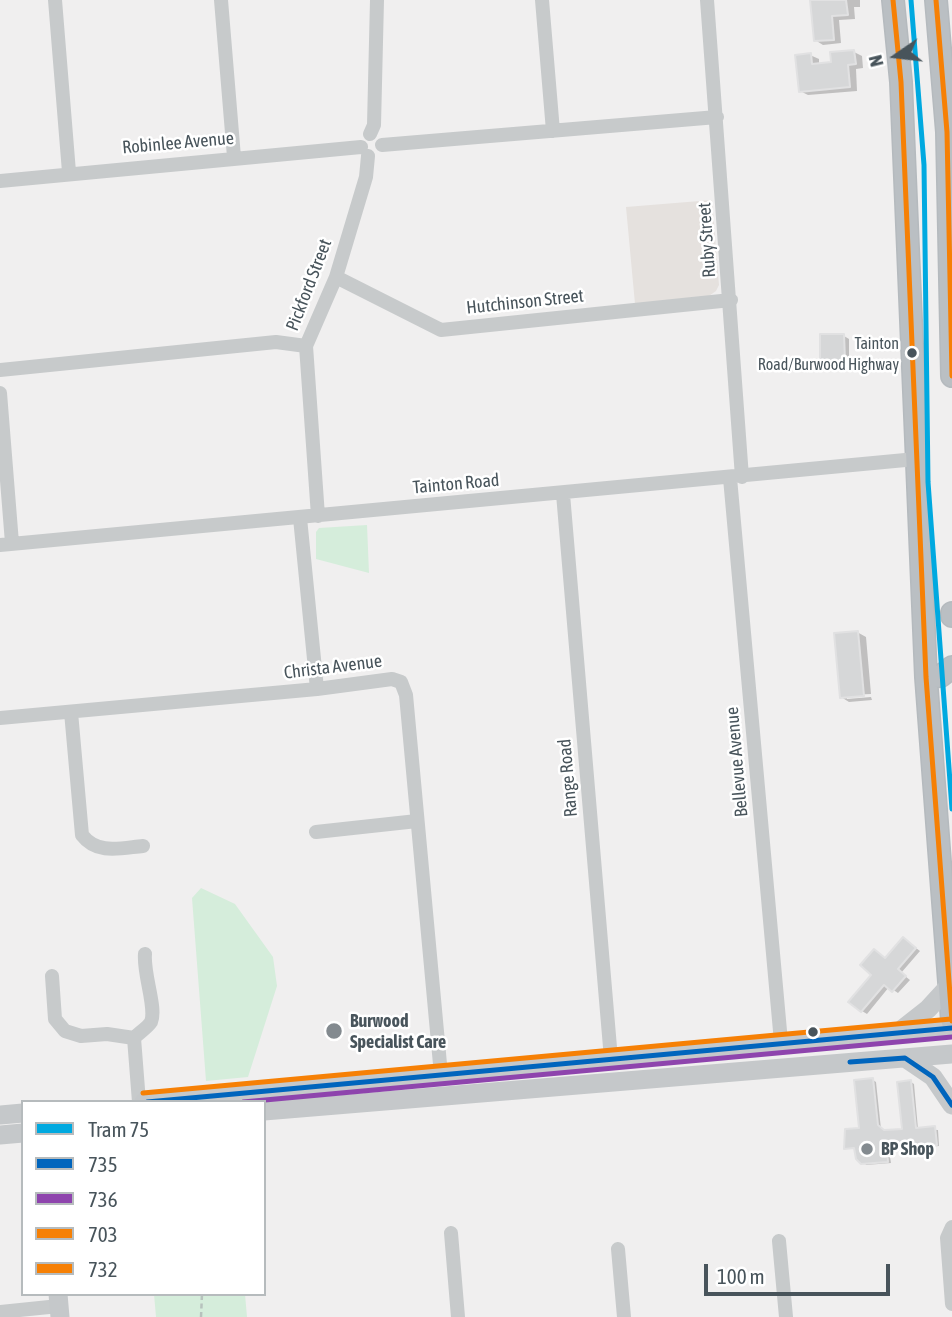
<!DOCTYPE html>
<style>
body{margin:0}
#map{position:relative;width:952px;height:1317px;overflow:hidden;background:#f0efef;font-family:"Asap Condensed",sans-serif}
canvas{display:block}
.legend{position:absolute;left:21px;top:1100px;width:245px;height:196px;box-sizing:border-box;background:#fff;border:2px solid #b6bbbd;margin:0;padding:9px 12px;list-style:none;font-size:21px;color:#48545b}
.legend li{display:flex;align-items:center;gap:14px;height:35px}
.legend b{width:35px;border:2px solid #b6bbbd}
.north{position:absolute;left:861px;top:21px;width:70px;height:70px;-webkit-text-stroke:5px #fff;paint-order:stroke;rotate:256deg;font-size:19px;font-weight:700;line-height:28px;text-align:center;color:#48545b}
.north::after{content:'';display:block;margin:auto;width:24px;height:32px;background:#48545b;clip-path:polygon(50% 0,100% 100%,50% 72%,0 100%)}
.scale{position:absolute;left:704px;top:1264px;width:186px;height:32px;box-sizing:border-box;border:4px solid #48545b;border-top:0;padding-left:9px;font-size:21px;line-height:24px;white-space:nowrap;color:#48545b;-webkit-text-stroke:5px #fff;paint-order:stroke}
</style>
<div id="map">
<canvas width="952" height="1317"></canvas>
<ul class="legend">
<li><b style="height:9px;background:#00a9e0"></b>Tram 75</li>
<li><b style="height:9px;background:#0065bd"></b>735</li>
<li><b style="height:9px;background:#8e44ad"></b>736</li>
<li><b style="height:9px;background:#f68005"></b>703</li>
<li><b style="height:9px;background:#f68005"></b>732</li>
</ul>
<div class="north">N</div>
<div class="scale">100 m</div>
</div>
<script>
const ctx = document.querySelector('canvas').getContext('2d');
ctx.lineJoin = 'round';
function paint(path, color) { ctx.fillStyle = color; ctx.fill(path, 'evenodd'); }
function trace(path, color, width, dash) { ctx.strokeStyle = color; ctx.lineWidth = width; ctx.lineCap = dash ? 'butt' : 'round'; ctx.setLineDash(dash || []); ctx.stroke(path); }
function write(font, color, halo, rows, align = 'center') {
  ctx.font = font + ' "Asap Condensed",sans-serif'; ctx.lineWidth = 5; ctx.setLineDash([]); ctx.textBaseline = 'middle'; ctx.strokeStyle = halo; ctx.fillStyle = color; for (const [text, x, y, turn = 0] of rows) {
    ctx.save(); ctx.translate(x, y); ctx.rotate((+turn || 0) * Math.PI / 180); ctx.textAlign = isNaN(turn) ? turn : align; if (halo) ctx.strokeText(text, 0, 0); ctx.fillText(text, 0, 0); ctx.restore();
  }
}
const commercial = new Path2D(`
 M712 200 719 285 716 291 709 296 635 304 626 207Z`);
const green = new Path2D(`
 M367 525 369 573 316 559V532L319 528Z
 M201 888 235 904 273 957 277 986 248 1077 206 1081 192 898Z
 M154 1294H245L247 1317H156Z`);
const shadow = new Path2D(`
 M812 0H860V7H854L855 19 839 20 841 43 823 45 815 40Z
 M854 52 862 56 863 68 856 69 857 91 808 95 800 91 810 55 819 59V65L833 63Z
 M844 336 849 339V363L827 364 822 361Z
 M857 632 866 637 871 694 847 695V699L871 697 872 700 849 702 841 697Z
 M908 942 920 951 901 973 910 980 898 993 889 987 867 1014 862 1011 851 1001 886 960Z
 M873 1080 876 1082 881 1129 885 1132 904 1130 911 1082 914 1084 918 1129 938 1130 939 1146 889 1151 891 1163 866 1165 856 1149 846 1148 860 1129Z`);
const building = new Path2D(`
 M810 0H846L848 15 832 16 834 40 814 41Z
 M854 50 856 64 848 65 850 87 799 92 795 55 811 53 812 64 831 62 830 52Z
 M820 334H844L845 361 820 362Z
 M858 631 864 696 840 698 834 633Z
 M903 937 916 948 898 969 906 976 892 992 884 985 861 1012 848 1002 871 975 860 965 874 949 885 958Z
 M873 1078 878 1125 884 1130 902 1129 897 1082 911 1080 916 1128 935 1126 937 1145 887 1150 888 1162 861 1164 856 1159 854 1148 844 1149 845 1129 859 1128 854 1080Z`);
const path = new Path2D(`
 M201 1317 202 1294`);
const minor = new Path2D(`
 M55 0 69 172
 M221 0 234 157
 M542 0 553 131
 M707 0 742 477
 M370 134 374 125 377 0
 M382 145 717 117
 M0 181 361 147
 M336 277 441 330 731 300
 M0 370 276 342 306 346
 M0 393 12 543
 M730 478 781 1042
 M563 494 611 1059
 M318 516 306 346 336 277 366 177 368 156
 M300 518 317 689
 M0 545 916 459
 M71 712 82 835C97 855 121 848 143 846
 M0 718 317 689 392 679 401 682 406 695 441 1075
 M316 832 417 821
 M52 976 55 1019 65 1031 81 1036 107 1034 134 1038C139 1033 148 1027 151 1022 157 1008 143 974 145 954
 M134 1038 139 1102
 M952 1227 947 1238 952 1304
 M451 1233 458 1317
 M779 1241 786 1317
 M618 1249 624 1317
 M0 1312 59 1306`);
const major = new Path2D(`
 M900 1031 928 1009 950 985
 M905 1058 933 1077 952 1105
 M144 1102 952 1028
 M264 1111 952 1054
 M0 1115 23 1113
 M0 1135 23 1133
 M58 1294 60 1317`);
const highway = new Path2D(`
 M893 0 901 82 926 677 952 1021
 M936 0 947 132 952 376
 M952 613V616
 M926 677 941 676 952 667`);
const bus1 = new Path2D(`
 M850 1062 905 1058 933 1077 952 1105
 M147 1102 952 1028`);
const bus2 = new Path2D(`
 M243 1102 952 1037`);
const bus3 = new Path2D(`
 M143 1093 951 1019`);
const bus4 = new Path2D(`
 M893 0 901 82 926 677 952 1021
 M936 0 947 132 952 376`);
const tram1 = new Path2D(`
 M911 0 924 165 928 482 952 809`);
const markers = [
 [912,353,6,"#48545b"],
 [334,1031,9,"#838a8f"],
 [813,1032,6,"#48545b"],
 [867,1149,7,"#838a8f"]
];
const busNames = [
 ["Tainton",899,344],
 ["Road/Burwood Highway",899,365]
];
const streetNames = [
 ["Robinlee Avenue",178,143,-5],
 ["Ruby Street",707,240,-94],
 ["Pickford Street",309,285,-69],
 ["Hutchinson Street",525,302,-6],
 ["Tainton Road",456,484,-5],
 ["Christa Avenue",333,667,-7],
 ["Bellevue Avenue",737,762,-95],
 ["Range Road",568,778,-95]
];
const poiNames = [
 ["Burwood",350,1021],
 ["Specialist Care",350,1042],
 ["BP Shop",881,1149]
];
paint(commercial, '#e5e1de');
paint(green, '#d5eddb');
paint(shadow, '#0003');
paint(building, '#d6d7d8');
trace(building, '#e1e1e2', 2);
trace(highway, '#b5babe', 24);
trace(path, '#b7c2bd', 2.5, [5, 3.5]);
trace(minor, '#c7cacb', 14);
trace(major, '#c5c8ca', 19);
trace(highway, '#babfc3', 21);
trace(bus1, '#0065bd', 5);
trace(bus2, '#8e44ad', 5);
trace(bus3, '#f68005', 5);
trace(bus4, '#f68005', 5);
trace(tram1, '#00a9e0', 5);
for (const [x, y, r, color] of markers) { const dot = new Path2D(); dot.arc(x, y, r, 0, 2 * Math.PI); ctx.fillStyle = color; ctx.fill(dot); trace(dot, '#fff', 2.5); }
write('16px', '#48545b', '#fff', busNames, 'right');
write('18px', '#48545b', '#fff', streetNames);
write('bold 18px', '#48545b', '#fff', poiNames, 'left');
</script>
